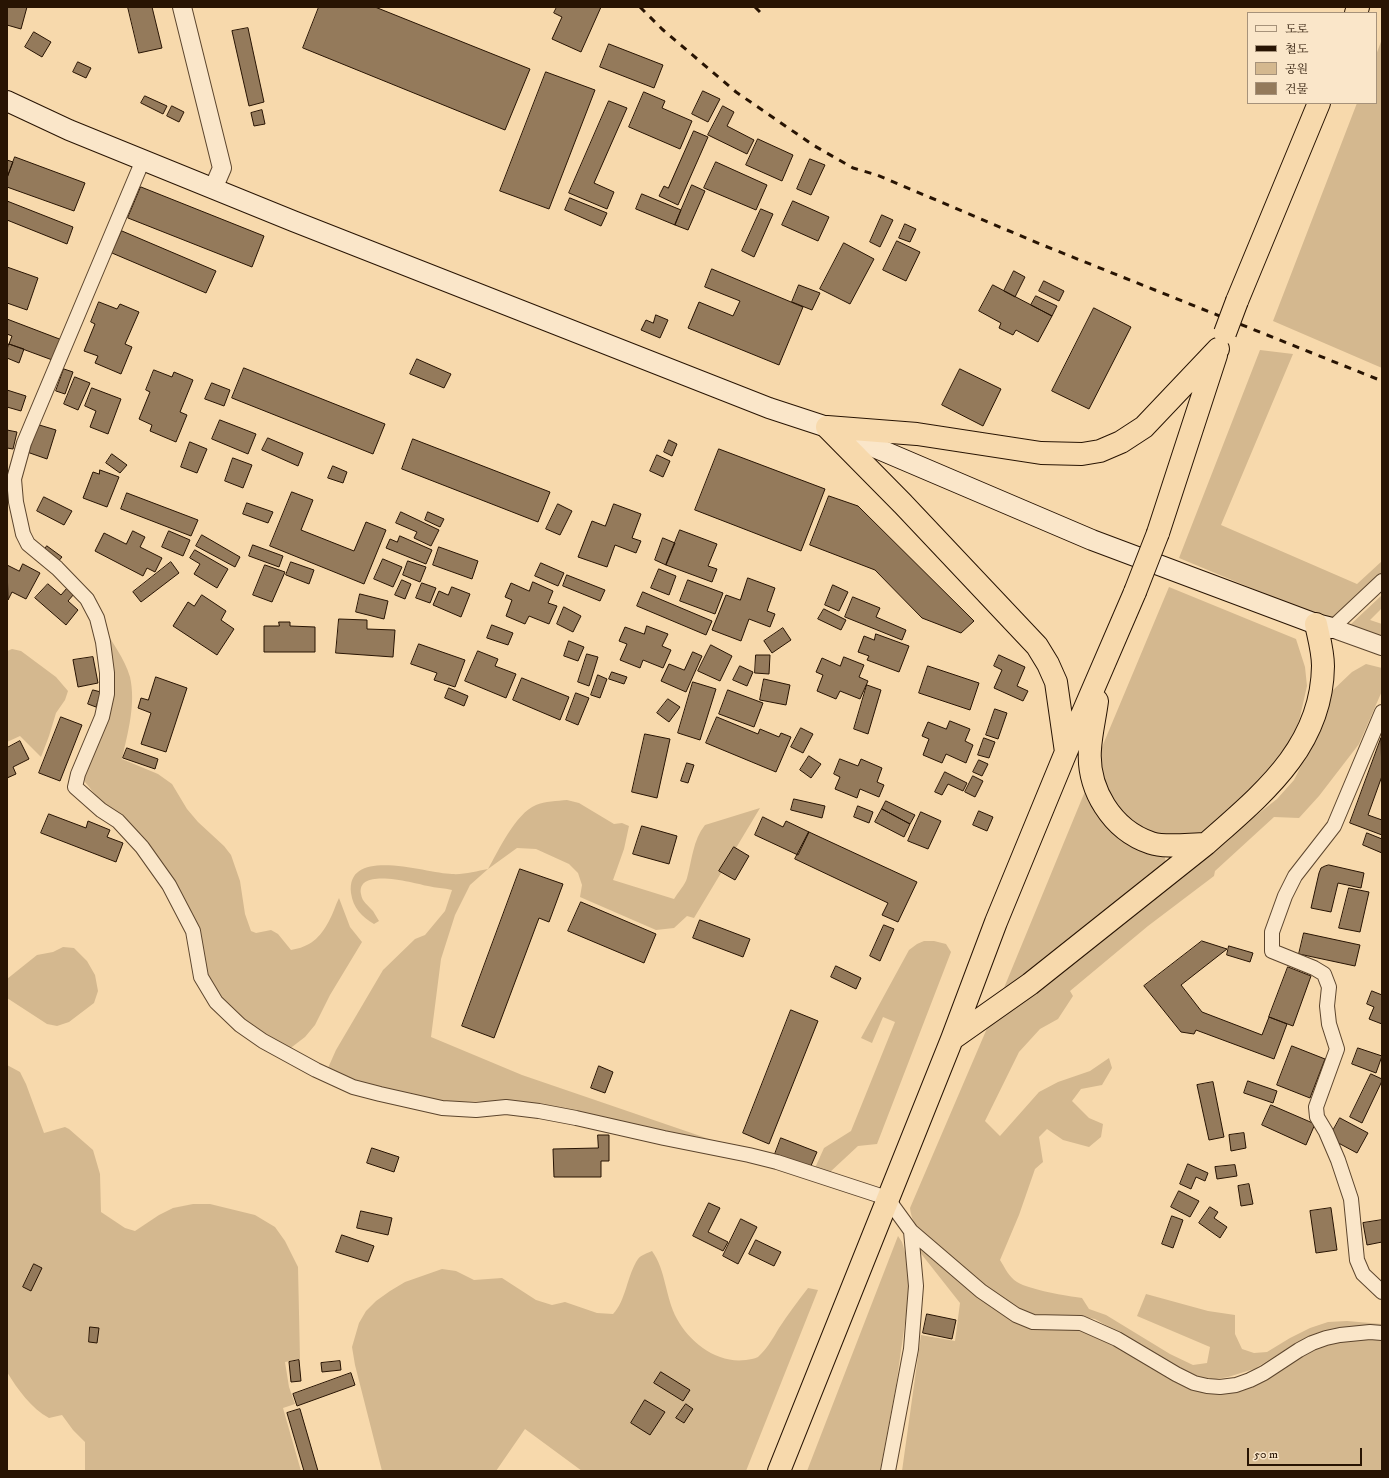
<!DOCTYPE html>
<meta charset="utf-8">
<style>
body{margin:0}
#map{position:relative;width:1389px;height:1478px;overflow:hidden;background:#f7d9ac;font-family:"IM FELL DW Pica","Noto Serif KR",serif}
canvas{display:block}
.frame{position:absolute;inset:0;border:8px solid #281403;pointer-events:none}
.legend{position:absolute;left:1247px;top:12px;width:130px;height:92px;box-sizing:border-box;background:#fae6c9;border:1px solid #a6927a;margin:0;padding:5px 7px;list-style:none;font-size:12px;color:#281403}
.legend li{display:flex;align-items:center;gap:8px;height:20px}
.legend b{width:20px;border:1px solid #a6927a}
.scale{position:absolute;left:1247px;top:1448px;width:115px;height:18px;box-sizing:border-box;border:2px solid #281403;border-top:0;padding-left:5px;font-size:12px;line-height:14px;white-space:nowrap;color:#281403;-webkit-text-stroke:3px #fae6c9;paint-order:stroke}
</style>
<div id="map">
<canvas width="1389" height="1478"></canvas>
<div class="frame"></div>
<ul class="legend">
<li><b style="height:5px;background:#fae6c9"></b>도로</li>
<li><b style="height:5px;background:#281403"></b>철도</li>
<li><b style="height:11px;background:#d4b88f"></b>공원</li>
<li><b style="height:11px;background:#947a5b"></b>건물</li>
</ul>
<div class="scale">50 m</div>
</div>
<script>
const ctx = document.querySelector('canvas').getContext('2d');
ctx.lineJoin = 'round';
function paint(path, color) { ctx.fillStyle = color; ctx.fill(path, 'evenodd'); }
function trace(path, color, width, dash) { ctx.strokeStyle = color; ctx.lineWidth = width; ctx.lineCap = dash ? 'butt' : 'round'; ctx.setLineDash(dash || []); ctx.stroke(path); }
const green = new Path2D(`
 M1382 39V368L1273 321 1357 103H1376V55Z
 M1260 350 1293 354 1221 525 1357 584 1382 561V574L1333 620 1316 615 1179 558Z
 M1169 587 1296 639 1305 667 1307 686 1299 721 1281 762 1206 832 1175 840 1141 829 1113 805 1097 759Z
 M1382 595V608L1370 620 1382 624V638L1350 625Z
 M102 625C111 641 125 659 130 677 136 704 128 732 122 759L158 774 172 784 187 809 198 822 224 846 231 855 240 881 245 914 251 931 256 933 271 930 278 934 291 950C310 947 320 938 329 921 333 914 335 906 339 898L350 927 362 942 330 995 315 1025 305 1037 288 1050 254 1029 226 1005 208 981 195 927 102 803 85 782 84 775 109 710Z
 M12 649 21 651 56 677 68 691 65 700 56 713 49 736 41 757 20 736 7 742V651Z
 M1366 664 1382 668V691L1359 744 1319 796 1299 818 1274 817 1215 871 1214 876 1148 926 1070 991 1073 996 1058 1019 1040 1029 1019 1052 985 1121 1000 1136 1039 1092 1058 1082 1090 1071 1109 1058 1112 1068 1102 1085 1081 1089 1072 1101 1089 1118 1103 1124 1101 1137 1089 1147 1063 1140 1047 1129 1039 1137 1043 1162 1035 1169 1019 1215 1000 1260C1005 1268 1009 1277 1017 1282 1030 1290 1067 1296 1082 1298L1089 1309 1106 1315 1170 1354 1193 1365 1207 1363 1210 1347 1137 1316 1146 1294 1208 1311 1235 1315V1334L1242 1349 1254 1353 1267 1352 1290 1338 1310 1328 1328 1322 1347 1321 1382 1324V1329L1363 1328 1332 1330 1315 1334 1287 1349 1254 1369 1228 1377 1216 1379H1203L1187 1372 1095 1319C1074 1315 1051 1320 1031 1314 999 1304 974 1278 949 1257 940 1249 928 1242 921 1233 915 1225 911 1218 910 1208L988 1026 1277 799 1294 780 1305 758 1332 691 1352 672Z
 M1088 784 1164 853 1167 868 999 1000Z
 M567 800 579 803 614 824 622 823 629 826 624 849 613 880 674 899C678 892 685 885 687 878 692 860 693 840 705 825L760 808 694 918 687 916 674 928 656 930 580 897 582 885 578 873 569 864 536 849 517 848 488 869 470 885 455 915 441 959 431 1037 522 1075 712 1140 572 1112 504 1101 451 1102 428 1099 349 1080 328 1068 336 1050 383 970 415 939 425 935 445 911 452 890C444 888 436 888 428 886 417 884 356 866 361 894 362 902 368 905 373 911 375 914 377 918 379 921L374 924C362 917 353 908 351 893 346 845 428 874 452 874 463 875 477 871 488 869 499 850 515 814 536 805 545 801 557 801 567 800Z
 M924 941H934L946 944 951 952 877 1144 858 1146 829 1173 815 1168 824 1148 851 1131 895 1022 883 1017 872 1043 861 1038 909 950 917 944Z
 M63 947 74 948 87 961 95 975 98 991 94 1003 69 1022 57 1026 47 1024 7 998V979L37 955 53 952Z
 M7 1065 20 1072 26 1084 44 1133 65 1127 69 1129 93 1150 100 1174 101 1212 125 1228 135 1231 159 1215 173 1208 193 1204H210L255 1215 275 1227 285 1241 298 1267 300 1359 285 1362 289 1387 295 1404 283 1408 301 1471H85V1442L73 1430 62 1415 49 1418C31 1408 18 1390 7 1372Z
 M898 1236 902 1242 907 1259 910 1287 896 1386 880 1471H807Z
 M921 1249 991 1305 1080 1328 1206 1391 1313 1347 1361 1337 1382 1340V1471H902L921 1335 955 1341 960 1303 919 1251Z
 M652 1251C666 1270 665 1297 677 1319 690 1343 718 1364 746 1360 750 1359 754 1359 758 1357 767 1349 773 1338 779 1328 788 1314 798 1301 808 1288L818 1290 746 1471H582L525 1429 496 1471H382L355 1365 352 1347 359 1323 366 1311 376 1301 390 1291 405 1282 442 1269 456 1271 474 1280 502 1278 536 1300 552 1305 565 1302 597 1313 613 1314C626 1301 627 1275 638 1259 641 1255 648 1253 652 1251Z`);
const building = new Path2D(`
 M7 7H27L21 29 7 25Z
 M128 7H152L162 48 139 53Z
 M319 7H375L530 69 505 130 303 48Z
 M557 7H601L581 52 552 39 562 17 554 13Z
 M248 28 264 102 249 106 232 31Z
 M34 32 51 42 42 57 25 47Z
 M609 44 663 65 654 88 600 67Z
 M78 62 91 68 86 78 73 72Z
 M546 72 595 90 549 209 500 191Z
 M703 91 720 99 708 122 692 114Z
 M644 92 665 101 662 108 692 121 680 149 629 127Z
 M145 96 167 106 163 114 141 103Z
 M609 101 627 108 594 183 614 192 607 209 569 193Z
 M172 106 184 112 179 122 167 116Z
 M723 106 734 112 727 126 754 140 747 154 708 135Z
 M262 110 265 124 254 126 251 113Z
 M694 131 708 137 678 205 659 196 664 186 668 188Z
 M758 139 793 155 782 181 746 165Z
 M15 157 85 183 74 211 7 187V178Z
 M810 159 825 165 811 195 797 189Z
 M7 160 13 162 7 178Z
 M716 162 767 185 756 210 704 188Z
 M692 185 705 191 688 230 675 225Z
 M141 187 264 236 252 267 128 218Z
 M642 194 681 210 675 225 636 209Z
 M570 198 607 213 601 226 565 210Z
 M7 201 73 227 67 244 7 220Z
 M793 201 829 217 818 241 782 225Z
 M761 209 773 214 754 257 742 251Z
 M882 215 893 220 880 247 870 242Z
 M905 224 916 229 910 242 899 238Z
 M122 231 216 271 206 293 112 253Z
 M897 241 920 252 906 281 883 270Z
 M844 243 874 259 850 304 820 289Z
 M7 267 38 278 27 310 7 303Z
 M712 269 803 307 779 365 688 328 699 302 733 316 740 301 705 287Z
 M1014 271 1025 277 1015 297 1004 291Z
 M1044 281 1064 291 1059 301 1039 291Z
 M799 285 820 293 812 310 792 302Z
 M993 285 1052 316 1038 342 1016 330 1013 335 999 328 1001 323 979 311Z
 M1036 296 1057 306 1052 316 1031 305Z
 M99 302 117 309 120 304 139 312 125 344 132 347 121 374 95 363 98 356 84 351 95 324 91 322Z
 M1094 308 1131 327 1089 409 1052 391Z
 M656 315 668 320 660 338 641 330 646 320 653 323Z
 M7 319 62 340 55 361 9 344 12 336 7 334Z
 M9 344 24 349 19 363 7 358V350Z
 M417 359 451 374 444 388 410 374Z
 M244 368 385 424 373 454 232 398Z
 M64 369 73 372 65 394 56 391Z
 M960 369 1001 389 983 426 942 405Z
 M154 370 172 377 174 372 193 380 180 412 187 415 176 442 150 431 152 425 139 419 150 392 146 390Z
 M75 377 90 383 78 410 64 404Z
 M212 383 230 390 224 406 205 399Z
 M92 388 121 399 108 434 90 427 96 411 85 406Z
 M7 390 26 396 21 411 7 407Z
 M220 420 256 434 248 454 212 439Z
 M36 424 56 430 47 459 27 452Z
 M7 430 17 432 13 449 7 448Z
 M268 438 303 453 298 466 262 450Z
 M413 439 550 492 538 522 402 469Z
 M669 440 677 444 672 456 664 452Z
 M190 442 207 449 197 473 181 467Z
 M719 449 825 489 801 551 695 510Z
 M112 454 127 465 120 473 106 463Z
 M657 455 670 461 663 477 650 471Z
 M233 458 252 465 243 488 225 481Z
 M333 466 347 472 343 483 328 478Z
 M100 470 119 477 107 507 83 498 93 472 99 474Z
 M292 492 313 500 301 530 354 551 366 522 386 530 364 584 270 546Z
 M127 493 198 520 191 536 121 509Z
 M829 496 858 506 974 621 961 633 922 618 875 570 810 545Z
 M44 497 72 511 64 525 37 511Z
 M247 503 273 512 268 523 243 514Z
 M558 504 572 511 560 535 546 529Z
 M614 504 641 514 632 538 641 541 636 553 615 545 607 567 578 557 592 521 605 526Z
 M401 512 439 530 431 546 414 538 417 532 396 523Z
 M428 512 444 519 440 527 425 520Z
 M680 530 717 544 708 566 717 569 712 582 666 565Z
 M133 531 145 537 140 547 162 558 155 572 147 568 143 576 95 551 104 533 126 544Z
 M169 531 190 540 183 556 162 547Z
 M202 535 240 557 235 567 196 546Z
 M400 536 432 550 426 564 386 548 390 539 397 542Z
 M663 538 675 543 666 565 655 560Z
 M253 545 283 556 279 567 249 556Z
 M47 546 62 557 56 564 42 554Z
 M439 547 478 561 472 579 433 565Z
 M195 550 228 569 217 588 194 574 200 564 190 558Z
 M383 559 402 567 393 587 374 579Z
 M408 561 426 567 420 582 403 575Z
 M171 562 179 573 141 602 133 592Z
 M291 562 314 570 309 584 286 575Z
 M541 563 564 573 558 586 535 576Z
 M23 564 40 573 26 599 12 592 8 600 7 565 19 571Z
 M265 565 285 572 272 602 253 595Z
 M659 569 676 576 669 595 651 588Z
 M567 575 605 590 600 601 563 586Z
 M748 578 775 588 767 611 775 614 770 627 749 619 741 641 712 630 726 595 740 600Z
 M402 580 411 584 405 599 395 595Z
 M688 580 723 593 715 614 680 601Z
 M533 582 553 591 548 603 557 606 549 624 529 616 525 624 506 616 512 600 505 597 511 583 529 591Z
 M422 583 436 588 430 603 416 598Z
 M48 584 61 595 67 588 74 594 68 601 78 610 66 625 35 598Z
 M833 585 848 592 839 611 825 605Z
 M452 587 470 594 461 617 433 605 439 591 448 595Z
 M643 592 712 621 706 635 637 606Z
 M360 594 388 601 384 619 356 612Z
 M202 595 226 611 221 620 234 629 217 655 173 626 188 602 194 606Z
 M853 597 880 608 876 617 906 630 902 640 845 617Z
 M564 607 581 616 573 632 557 624Z
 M824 609 846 620 841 630 818 619Z
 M339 619 367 620V629L395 630 393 657 336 653Z
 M279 622H290V626L315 627V652H264V626H279Z
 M492 625 513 633 508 645 487 638Z
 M647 626 668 634 662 646 671 650 663 668 643 660 640 668 620 660 627 644 619 641 625 627 644 634Z
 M783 628 791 640 772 653 764 641Z
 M876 634 909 646 899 672 867 660 869 656 858 652 864 636 874 640Z
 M569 641 584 647 578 661 564 656Z
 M419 644 465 660 455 687 434 680 437 673 411 664Z
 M711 645 732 656 720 681 698 671Z
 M478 651 498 659 495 666 516 674 506 698 465 681Z
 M693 652 702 656 686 692 661 681 669 664 684 670Z
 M587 654 598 657 589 686 578 682Z
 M756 655H770L769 674 755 673Z
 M999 655 1025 667 1017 686 1028 691 1023 701 994 688 1002 670 994 666Z
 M93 657 98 683 78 687 73 660Z
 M844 657 864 665 859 677 868 681 860 699 840 691 836 699 817 691 823 675 816 672 822 658 840 666Z
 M740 666 753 672 747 686 733 680Z
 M928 666 979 683 970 710 919 693Z
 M612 672 627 677 624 684 609 679Z
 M598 675 607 679 600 698 591 695Z
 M156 677 187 688 166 752 141 744 151 713 138 708 141 698 148 700Z
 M522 678 569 697 560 720 513 700Z
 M764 679 790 685 786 705 760 700Z
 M693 682 716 689 700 740 678 733Z
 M867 685 881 690 868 734 854 729Z
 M449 688 468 696 464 706 445 698Z
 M93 690 101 692 96 707 88 704Z
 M728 690 763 703 754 727 719 714Z
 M576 693 589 698 578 725 566 720Z
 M668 699 680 707 669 722 657 713Z
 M995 709 1007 713 998 739 986 735Z
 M61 717 82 725 60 781 39 773Z
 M717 717 758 734 760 729 779 737 781 733 791 737 776 772 706 743Z
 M950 721 970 729 965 741 973 745 966 763 946 754 942 763 923 755 929 739 922 736 928 722 946 729Z
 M801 728 813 734 803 753 791 747Z
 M645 734 670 739 657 798 632 792Z
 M984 738 995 742 989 758 978 755Z
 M1381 738 1382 776 1368 815 1382 820V835L1350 823Z
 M20 741 29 759 13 767 16 774 7 778V748Z
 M127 748 158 759 155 769 123 758Z
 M809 756 821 764 811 778 800 770Z
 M840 759 858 766 861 759 882 768 877 782 884 785 879 797 860 789 857 798 835 789 840 777 834 774Z
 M979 760 988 764 982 776 973 772Z
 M687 763 694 765 688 783 681 781Z
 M945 772 967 783 963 791 948 784 942 795 935 792Z
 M973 776 983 781 975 797 965 792Z
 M794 799 825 806 822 818 791 810Z
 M886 801 915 815 910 824 882 809Z
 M858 806 873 812 869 823 854 817Z
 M882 809 910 824 904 837 875 822Z
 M979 811 993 817 987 831 973 825Z
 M921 812 941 821 928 849 908 841Z
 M49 814 86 828 88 821 110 830 107 837 123 843 116 862 41 833Z
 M763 817 783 827 786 821 809 832 798 855 755 835Z
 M642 826 677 836 669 864 633 854Z
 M809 832 917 882 898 922 882 915 888 903 795 859Z
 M1367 833 1382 839V853L1363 845Z
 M734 847 749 856 735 880 719 871Z
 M1329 865 1364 873 1361 888 1338 883 1331 912 1311 908 1319 873 1321 868 1325 866Z
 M520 869 563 884 549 922 539 918 494 1038 462 1026Z
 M1349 888 1369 892 1360 932 1339 928Z
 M581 902 656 934 644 963 568 931Z
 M700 920 750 939 743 957 693 938Z
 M884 925 894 929 880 961 870 956Z
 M1304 933 1360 945 1355 966 1299 954Z
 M1202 941 1227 949 1181 985 1202 1012 1262 1035 1269 1017 1287 1024 1274 1059 1196 1030 1194 1034 1181 1032 1144 986Z
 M1229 946 1253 953 1250 962 1227 955Z
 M836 966 861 978 856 989 831 977Z
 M1288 967 1311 976 1293 1026 1269 1017Z
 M1372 991 1382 995V1024L1369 1019 1374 1007 1367 1004Z
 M791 1010 818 1021 769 1144 743 1133Z
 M1292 1046 1325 1059 1310 1098 1277 1085Z
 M1358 1048 1382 1056 1376 1073 1352 1064Z
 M599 1066 613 1072 605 1093 591 1088Z
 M1371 1074 1382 1079V1081L1362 1123 1350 1117Z
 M1248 1081 1277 1091 1273 1103 1244 1093Z
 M1213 1082 1224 1137 1209 1140 1197 1085Z
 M1271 1105 1315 1124 1306 1145 1262 1125Z
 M1340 1118 1368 1133 1357 1153 1329 1138Z
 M1244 1133 1246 1148 1231 1151 1229 1135Z
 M598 1135H609V1161H601V1177H554L553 1149 598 1148Z
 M781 1138 817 1152 810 1168 775 1154Z
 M372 1148 399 1157 394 1172 367 1163Z
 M1188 1164 1208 1173 1205 1181 1196 1177 1191 1189 1180 1184Z
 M1235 1165 1237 1176 1217 1179 1215 1167Z
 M1249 1184 1253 1204 1241 1206 1238 1186Z
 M1179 1191 1199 1201 1190 1217 1171 1207Z
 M709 1203 720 1208 708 1232 728 1242 723 1251 693 1236Z
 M1210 1207 1218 1212 1214 1218 1227 1227 1220 1238 1199 1223Z
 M1331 1208 1337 1250 1316 1253 1310 1211Z
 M361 1211 392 1218 388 1235 357 1228Z
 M1172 1216 1183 1220 1173 1248 1162 1244Z
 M741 1219 757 1227 738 1264 723 1256Z
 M1382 1220V1242L1367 1245 1363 1223Z
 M342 1235 374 1246 368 1262 336 1252Z
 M756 1240 781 1252 774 1266 749 1254Z
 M34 1264 42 1268 31 1291 23 1287Z
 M927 1314 956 1320 952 1339 923 1333Z
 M90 1327 99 1328 97 1343 89 1342Z
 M299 1360 301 1381 291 1382 289 1362Z
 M340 1361 341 1370 322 1372 321 1363Z
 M661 1372 690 1390 683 1401 654 1383Z
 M351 1373 355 1385 297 1406 293 1394Z
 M645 1400 665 1412 650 1435 631 1423Z
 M686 1404 693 1409 684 1423 676 1418Z
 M300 1409 318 1471H304L287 1413Z`);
const minor = new Path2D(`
 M143 160 34 419 24 443 14 479 16 502 23 534 28 544 57 568 87 599 97 618 103 642 107 673V694L102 717 78 774 75 787 101 810 118 821 142 847 169 885 193 931 201 977 216 1002 240 1025 263 1041 316 1070 353 1087 380 1094 442 1108 476 1110 506 1107 539 1111 576 1118 664 1138 749 1155 777 1162 887 1198 911 1231 981 1291 1016 1315 1033 1322 1081 1323 1117 1339 1176 1374 1194 1383 1207 1386 1220 1387 1236 1385 1250 1380 1264 1373 1299 1350 1312 1343 1326 1338 1340 1335 1370 1332 1382 1333
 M1332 628 1382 581
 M1382 712 1334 826 1295 876 1285 896 1272 932V951L1314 968 1324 974 1329 987 1327 1006 1329 1024 1337 1049 1316 1107 1317 1117 1326 1132 1338 1160 1351 1199 1357 1260 1363 1274 1382 1292
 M888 1471 911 1349 916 1286 911 1231`);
const tertiary = new Path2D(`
 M182 7 222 168 213 189
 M1332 628 1382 646`);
const secondary = new Path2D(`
 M7 101 69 130 293 221 769 408 827 427 1092 540 1316 624 1332 628`);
const trunk = new Path2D(`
 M1356 13 1358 7
 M1237 301 1319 103
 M827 427 917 434 1041 453 1082 454 1100 451 1121 442 1144 427 1218 349
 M827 427 903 504 1037 646 1048 664 1056 682 1066 752
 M1158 533 1216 355
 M1206 844C1261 795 1322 748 1323 666 1323 652 1319 638 1316 624
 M952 1039 1030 984 1206 844C1190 844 1165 848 1151 843 1112 830 1087 789 1090 749 1091 733 1095 717 1097 701
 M779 1471 952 1039 996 922 1066 752 1135 592`);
const rail = new Path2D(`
 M640 7 662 29 736 92 813 145 853 168 877 175 1040 244 1382 381
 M755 7 761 13`);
const trunkBridge = new Path2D(`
 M1225 333 1237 301
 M1135 592 1158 533`);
paint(green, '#d4b88f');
paint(building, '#947a5b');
trace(building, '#281403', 1);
trace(minor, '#5c452d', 16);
trace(tertiary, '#5c452d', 20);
trace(secondary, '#281403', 22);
trace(trunk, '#281403', 24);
trace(minor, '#fae6c9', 14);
trace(tertiary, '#fae6c9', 18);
trace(secondary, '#fae6c9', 20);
trace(trunk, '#f7d9ac', 22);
trace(rail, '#281403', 3, [7, 7]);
trace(trunkBridge, '#281403', 24, []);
trace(trunkBridge, '#f7d9ac', 22);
</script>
